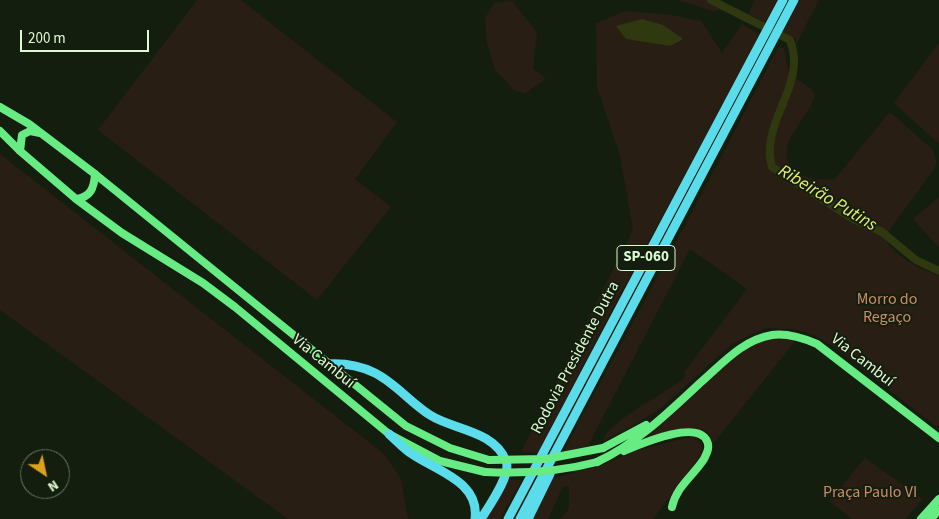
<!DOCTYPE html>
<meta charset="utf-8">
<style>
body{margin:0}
#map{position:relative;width:939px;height:519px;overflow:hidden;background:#131e0f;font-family:"Source Sans 3",sans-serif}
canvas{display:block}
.north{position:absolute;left:20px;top:449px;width:50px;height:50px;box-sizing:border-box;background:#131e0f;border:1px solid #64765d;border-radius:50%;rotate:146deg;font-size:14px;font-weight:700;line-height:20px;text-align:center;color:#defad2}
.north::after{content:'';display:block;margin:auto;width:18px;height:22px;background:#dda01b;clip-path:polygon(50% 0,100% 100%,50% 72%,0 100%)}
.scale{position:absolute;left:20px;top:30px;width:129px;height:22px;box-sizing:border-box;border:2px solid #defad2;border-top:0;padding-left:6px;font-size:15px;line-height:18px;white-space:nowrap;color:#defad2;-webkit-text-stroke:4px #131e0f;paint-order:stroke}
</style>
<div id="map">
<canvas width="939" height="519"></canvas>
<div class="north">N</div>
<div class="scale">200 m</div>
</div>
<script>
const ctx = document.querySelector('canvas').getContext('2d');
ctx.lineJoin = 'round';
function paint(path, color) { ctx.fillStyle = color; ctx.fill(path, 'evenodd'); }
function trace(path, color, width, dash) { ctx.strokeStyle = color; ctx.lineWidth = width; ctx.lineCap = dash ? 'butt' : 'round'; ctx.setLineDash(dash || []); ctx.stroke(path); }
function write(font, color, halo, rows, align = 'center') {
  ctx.font = font + ' "Source Sans 3",sans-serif'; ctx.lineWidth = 4; ctx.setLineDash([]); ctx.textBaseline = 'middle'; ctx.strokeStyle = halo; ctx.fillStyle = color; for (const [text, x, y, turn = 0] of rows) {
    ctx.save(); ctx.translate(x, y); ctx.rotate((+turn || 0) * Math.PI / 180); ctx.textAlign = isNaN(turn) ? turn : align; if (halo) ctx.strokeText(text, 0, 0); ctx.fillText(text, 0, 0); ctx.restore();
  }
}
const green = new Path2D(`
 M197 0H241L397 122 355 179 391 207 317 300 98 130Z
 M678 0H711L728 9 712 11Z
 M755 0H777L765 23 748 14Z
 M800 0H819L796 45 795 38 782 34Z
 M512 1 537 32 533 68 546 78 525 94 514 90 495 70 487 44 485 18 494 3Z
 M625 11 672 15 701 21 722 53 742 24 760 35 620 295 538 453 521 452 633 230 620 156 597 87 596 23Z
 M939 43V144L894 103Z
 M778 47 784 48 789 74 811 89 815 94C812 117 769 146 795 170 806 180 820 180 835 179L888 114 891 113 932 149 937 161 934 169 889 231 887 242C900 260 920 268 939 276V426L934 425 834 347 814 335 793 329 765 328 732 344 660 409 630 427 603 441C608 421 667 393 685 377V371L747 289 690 249 588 446 563 452C635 317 709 183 778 47Z
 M0 154 384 454 401 479 408 519H288L0 310Z
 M939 197V248L913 219Z
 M783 337 796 340 712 445 709 434C696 419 654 437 637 441L743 348 771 338Z
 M694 436 702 444 701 455 653 519H560L569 509V486L563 487 548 519H533L553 478 604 465 633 451Z
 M865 458 923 499 905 519H852L829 501Z
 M505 479 522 480 500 519H483Z`);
const water = new Path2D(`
 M642 19 663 25 683 39 670 46 626 39 616 26Z`);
const river = new Path2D(`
 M711 0 790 40C792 46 794 53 794 59 795 97 761 128 772 167L853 219 882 232 916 260 939 271`);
const primary = new Path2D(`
 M0 107 29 124 95 174 406 426 450 448 489 460
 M0 131 20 151 76 199 122 233 203 283 235 307 389 434 440 461 485 472
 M20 151 22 135 30 131 40 133
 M76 199C91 197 94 188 95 174
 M603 448 646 425
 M624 451C641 444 697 419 707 441 710 447 707 453 704 459 693 476 676 487 672 507
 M597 462C636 444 669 412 700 383 722 364 742 340 772 335 788 333 803 338 817 344L939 438
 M921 519 939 499
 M931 519 939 510`);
const highway = new Path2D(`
 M327 364C343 363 361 366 375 373 395 383 411 403 430 415 453 430 494 430 506 461 512 474 489 506 481 519
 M389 434C397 441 404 449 412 454 437 471 480 482 475 519
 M508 519 783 0
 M520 519 794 0
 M528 519 550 474`);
const primaryBridge = new Path2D(`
 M489 460 546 459 603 448
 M485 472C524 474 559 472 597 462`);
const shields = [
 [646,258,58]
];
const shieldNames = [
 ["SP-060",646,258]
];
const parkNames = [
 ["Morro do",887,300],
 ["Regaço",887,318],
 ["Praça Paulo VI",870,493]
];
const streetNames = [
 ["Rodovia Presidente Dutra",576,358,-62],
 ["Via Cambuí",862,361,38],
 ["Via Cambuí",323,362,39]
];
const waterNames = [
 ["Ribeirão Putins",827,199,31]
];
paint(green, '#281e13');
paint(water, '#2f380f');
trace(river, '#2f380f', 8);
trace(primary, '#66ec83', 8);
trace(highway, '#5bdceb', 9);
trace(primaryBridge, '#66ec83', 8);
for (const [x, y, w] of shields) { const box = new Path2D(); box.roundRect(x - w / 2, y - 12.5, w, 25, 4); ctx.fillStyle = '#131e0f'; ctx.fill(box); trace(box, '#defad2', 1); }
write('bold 15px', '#defad2', null, shieldNames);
write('16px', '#d08b67', '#131e0f', parkNames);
write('16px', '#defad2', '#131e0f', streetNames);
write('italic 18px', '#e7ed6c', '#131e0f', waterNames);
</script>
